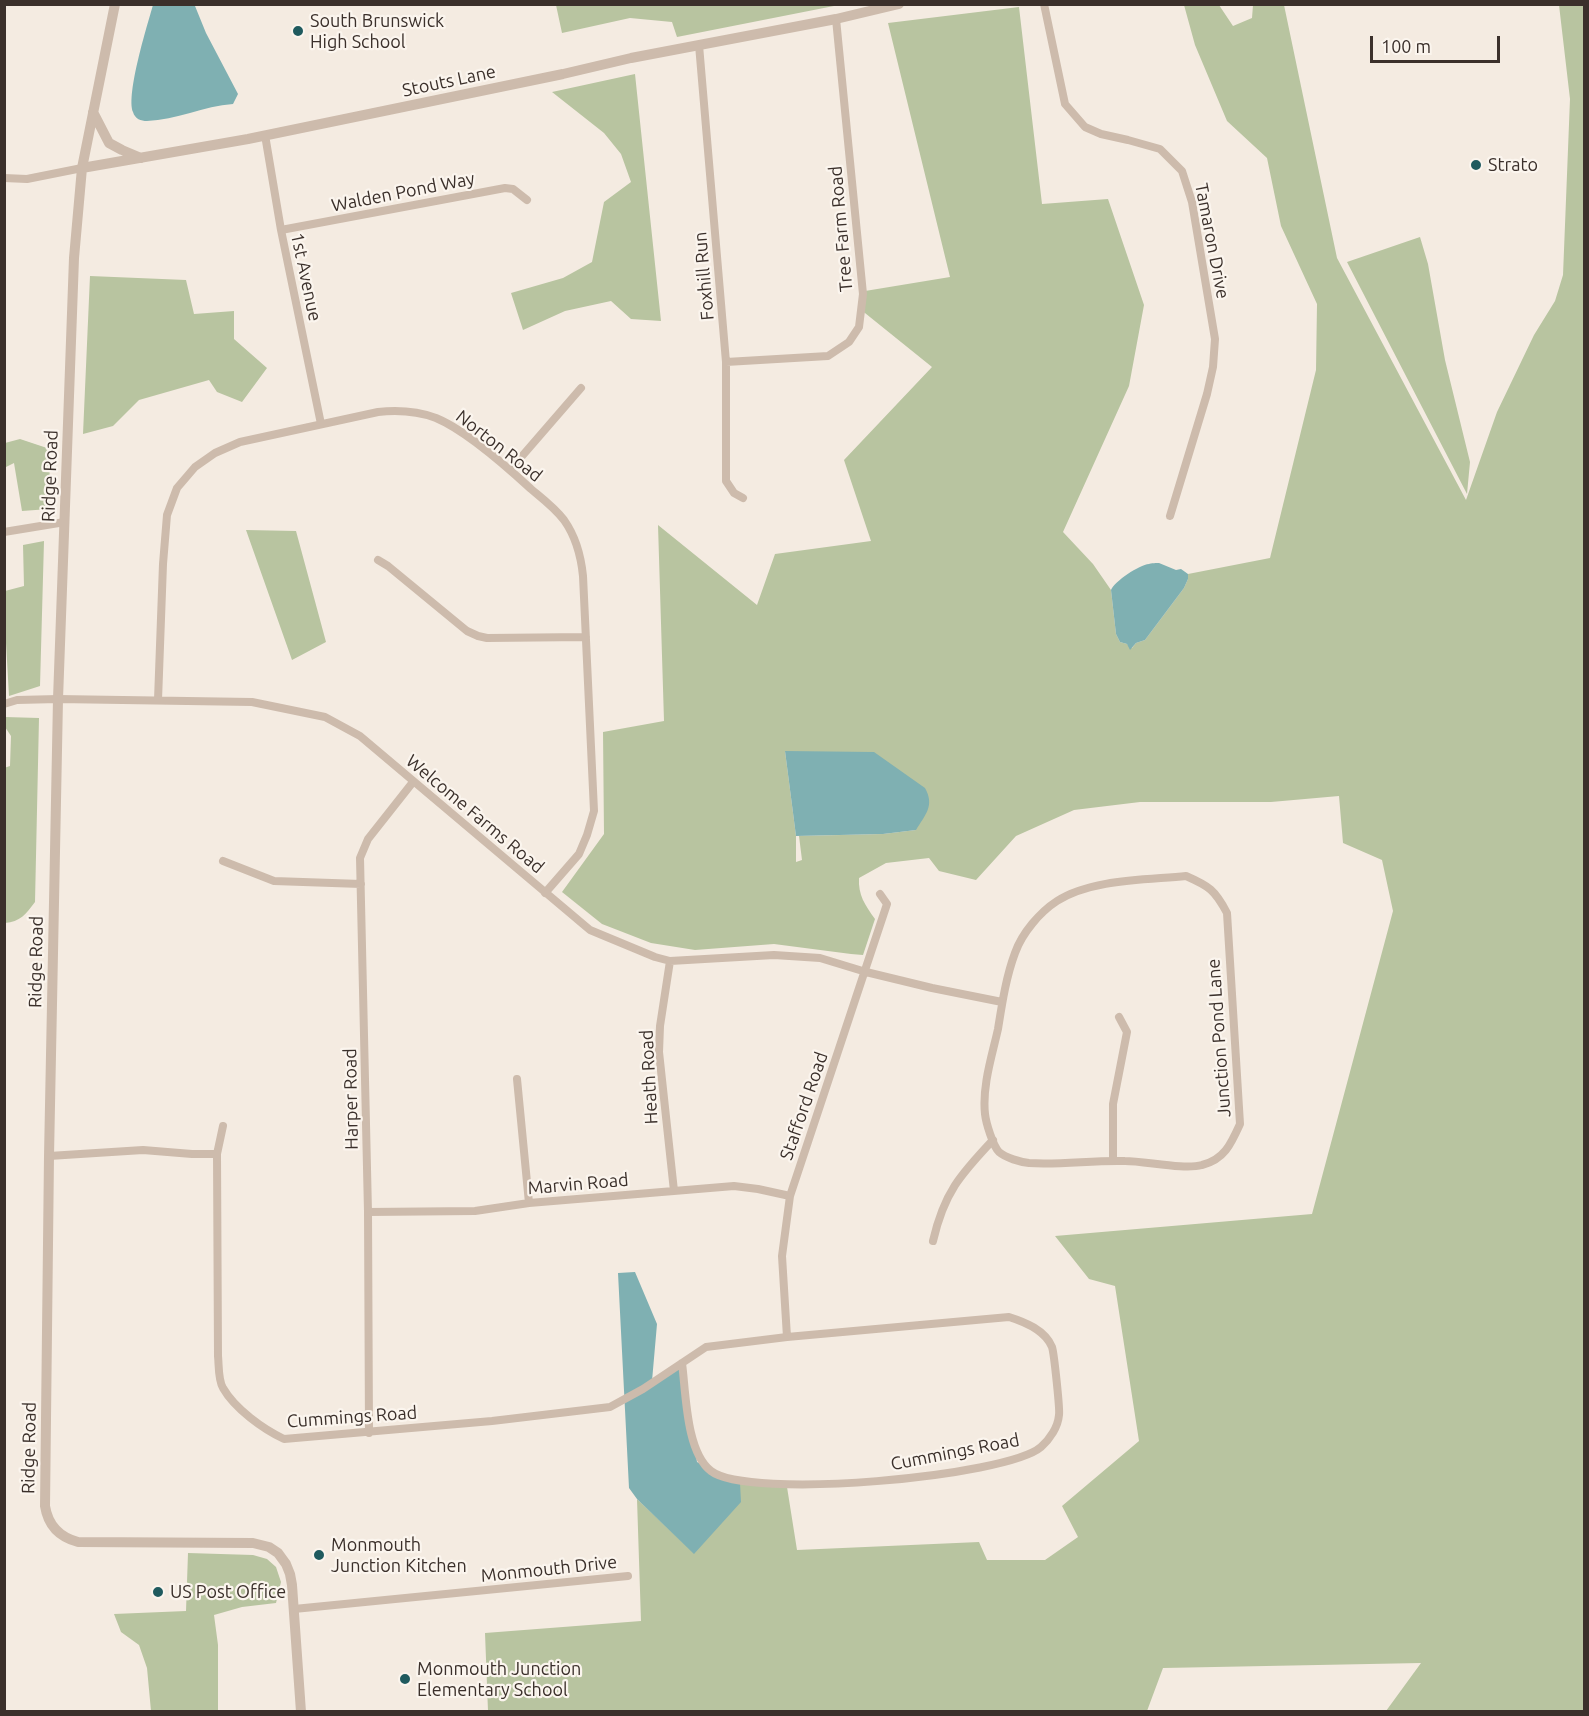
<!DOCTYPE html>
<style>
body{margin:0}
#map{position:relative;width:1589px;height:1716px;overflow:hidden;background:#f4ebe1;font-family:Ubuntu,sans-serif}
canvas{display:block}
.frame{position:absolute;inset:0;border:6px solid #3b302b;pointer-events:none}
.scale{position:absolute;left:1370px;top:36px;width:130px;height:27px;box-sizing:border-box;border:3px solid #3b302b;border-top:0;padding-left:8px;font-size:18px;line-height:21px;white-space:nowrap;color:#3b302b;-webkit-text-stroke:4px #fbf5ee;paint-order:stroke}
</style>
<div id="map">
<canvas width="1589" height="1716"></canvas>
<div class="frame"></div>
<div class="scale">100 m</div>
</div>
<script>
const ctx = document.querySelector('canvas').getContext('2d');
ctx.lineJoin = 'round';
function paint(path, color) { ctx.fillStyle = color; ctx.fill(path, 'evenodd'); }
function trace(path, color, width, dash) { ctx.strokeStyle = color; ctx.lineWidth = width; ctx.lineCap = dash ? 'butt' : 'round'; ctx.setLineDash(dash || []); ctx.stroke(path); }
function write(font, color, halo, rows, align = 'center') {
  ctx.font = font + ' Ubuntu,sans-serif'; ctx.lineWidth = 4.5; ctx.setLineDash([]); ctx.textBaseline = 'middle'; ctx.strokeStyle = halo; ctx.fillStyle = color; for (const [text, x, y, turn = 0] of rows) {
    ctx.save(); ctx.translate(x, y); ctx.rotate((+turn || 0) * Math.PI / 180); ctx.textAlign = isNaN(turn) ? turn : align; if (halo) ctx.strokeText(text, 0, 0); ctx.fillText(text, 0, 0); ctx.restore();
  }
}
const green = new Path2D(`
 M556 5V4L839 5 677 37 672 22 630 18 562 33Z
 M1184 5H1219L1233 26 1252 18 1253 5H1284L1337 258 1466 500 1497 412 1534 335 1555 301 1563 275 1570 99 1559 5H1584V1711H1386L1421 1663 1163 1668 1147 1711H488L485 1633 641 1621 637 1499 694 1553 740 1483 787 1487 797 1550 979 1542 987 1560H1045L1078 1537 1062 1506 1139 1441 1115 1286 1089 1279 1055 1236 1312 1214 1393 911 1382 860 1343 843 1339 796 1271 802H1140L1074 810 1016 836 976 880 939 871 929 858 886 863 859 878C858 895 865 905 875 919L863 955 851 954 774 944 695 950 651 943 602 924 562 892 604 834 603 732 664 721 658 525 757 605 775 554 871 541 844 460 932 367 860 309 859 292 950 277 888 23 1019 7 1042 204 1108 199 1144 305 1129 386 1063 532 1093 564 1111 590 1116 634 1120 642 1127 644 1132 648 1136 643 1145 640 1184 588 1188 579V574L1270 558 1316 370 1317 304 1281 226 1267 158 1227 121 1195 45ZM785 751 916 830 883 834 799 836 802 860 796 862V836Z
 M635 74 661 321 631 319 611 301 565 311 523 330 511 293 563 278 592 262 604 202 631 182 621 154 604 133 552 92Z
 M1420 237 1428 264 1445 360 1470 462 1467 494 1347 262Z
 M90 276 186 280 194 314 234 311V339L267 368 242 402 217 392 209 380 139 400 113 426 83 434Z
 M20 439 50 449 49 509 22 511 14 463 4 468 5 443Z
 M246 530 296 531 326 642 292 660Z
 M44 541 40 686 9 696 6 643 4 642 5 591 24 586 23 545Z
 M5 717 39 718 35 902C26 914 20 922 5 923L4 768 10 766 11 736 5 727Z
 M188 1553 253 1555 267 1559 276 1567 281 1582 276 1603 242 1607 214 1615 218 1645V1711H151L147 1668 139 1645 121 1632 114 1614 186 1611Z`);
const water = new Path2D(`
 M186 4 195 6 206 33 238 94 233 104C204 106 176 120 147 121 141 121 135 119 133 112 126 94 147 26 153 5Z
 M1159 563 1176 570 1181 569 1188 574V579L1184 588 1145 640 1136 643 1130 650 1127 644 1120 642 1116 634 1111 590C1115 581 1139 565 1149 564 1150 563 1158 563 1159 563Z
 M785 751 874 752 925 788C935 806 925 815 916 830L883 834 796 836Z
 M635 1272 657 1324 652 1381 682 1361 697 1462 740 1483 741 1502 694 1554 637 1499 629 1488 618 1273Z`);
const minor = new Path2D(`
 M1044 4 1065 104 1085 127 1101 134 1128 140 1160 149 1182 171 1192 202 1215 339 1213 367 1207 394 1170 516
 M699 45 726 362V481L734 493 743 498
 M265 135 281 230 321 424
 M4 178 27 179 82 168
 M281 230 505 188 513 189 527 200
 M726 362 828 356 849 342 859 327 863 294 836 19
 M510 470 581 388
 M4 532 65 522
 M378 560 388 566 467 631 478 636 487 638 586 637
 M158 700 163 564 167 515 177 488 195 467 215 453 240 442 378 412C397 410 417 411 436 418 467 431 506 466 531 489 543 499 555 508 564 520 576 537 581 556 583 576L594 811 587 835 579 854 545 893
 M4 704 17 700 58 699 252 702 325 717 360 736 590 930 655 957 670 961 774 955 820 958 866 972 932 988 1002 1002
 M223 861 274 881 361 884
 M1186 876C1209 886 1215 890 1227 913L1240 1124C1231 1144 1224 1160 1202 1165 1184 1170 1145 1161 1125 1161 1093 1160 1061 1165 1029 1163 1020 1162 1006 1158 999 1152 993 1146 986 1123 985 1114 982 1086 992 1056 998 1029 1002 1004 1006 977 1015 953 1022 933 1040 912 1057 901 1091 879 1146 880 1186 876Z
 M670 961 660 1026 659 1052 674 1191
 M517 1079 529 1203
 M223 1126 217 1154 218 1356C219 1365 218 1380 223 1388 235 1409 263 1429 284 1439L492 1421 610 1407 643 1389 706 1347 787 1337 1009 1317C1025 1322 1045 1330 1052 1347 1054 1353 1060 1409 1059 1415 1058 1427 1050 1439 1041 1447 1006 1477 748 1500 711 1471 686 1452 686 1393 682 1363
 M49 1156 143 1150 192 1154H217
 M1113 1161V1104L1127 1032 1119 1017
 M368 1212 475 1211 529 1203 734 1186 758 1189 790 1196
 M933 1241C944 1193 960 1175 993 1140
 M787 1337 782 1256 790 1196 887 904 880 894
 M369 1433 368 1212 360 858 368 839 413 782
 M294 1609 628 1576`);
const tertiary = new Path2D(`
 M115 4 82 168 74 258 58 699 49 1156 45 1506C48 1525 59 1537 78 1542L253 1543 269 1547 278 1553 286 1564 290 1574 292 1585 301 1712
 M93 112 109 143 122 150 141 158
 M82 168 248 139 563 74 631 58 836 19 899 4`);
const markers = [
 [298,31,6,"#1f5a5e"],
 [1476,165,6,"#1f5a5e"],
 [319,1555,6,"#1f5a5e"],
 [158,1592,6,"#1f5a5e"],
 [405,1679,6,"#1f5a5e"]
];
const poiNames = [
 ["South Brunswick",310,21],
 ["High School",310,42],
 ["Strato",1488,165],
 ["Monmouth",331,1545],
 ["Junction Kitchen",331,1566],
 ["US Post Office",170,1592],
 ["Monmouth Junction",417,1669],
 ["Elementary School",417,1690]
];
const streetNames = [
 ["Stouts Lane",449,81,-12],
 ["Walden Pond Way",403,192,-11],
 ["Tree Farm Road",841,229,-95],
 ["Tamaron Drive",1212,241,79],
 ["Foxhill Run",704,276,-95],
 ["1st Avenue",306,277,78],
 ["Norton Road",499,446,38],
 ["Ridge Road",50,476,-88],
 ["Welcome Farms Road",475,814,40],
 ["Ridge Road",36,962,-89],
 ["Junction Pond Lane",1219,1038,-94],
 ["Heath Road",649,1077,-93],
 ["Harper Road",351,1099,-91],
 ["Stafford Road",804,1106,-71],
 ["Marvin Road",578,1184,-5],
 ["Cummings Road",352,1417,-4],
 ["Ridge Road",29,1448,-89],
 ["Cummings Road",955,1452,-11],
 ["Monmouth Drive",549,1569,-6]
];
paint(green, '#b8c4a0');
paint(water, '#7fb0b2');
trace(minor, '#cdbbac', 8);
trace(tertiary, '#cdbbac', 10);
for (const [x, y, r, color] of markers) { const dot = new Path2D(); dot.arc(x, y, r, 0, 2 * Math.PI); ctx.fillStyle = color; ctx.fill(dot); trace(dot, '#fbf5ee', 2); }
write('18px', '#3b302b', '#fbf5ee', poiNames, 'left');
write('18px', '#3b302b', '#fbf5ee', streetNames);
</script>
